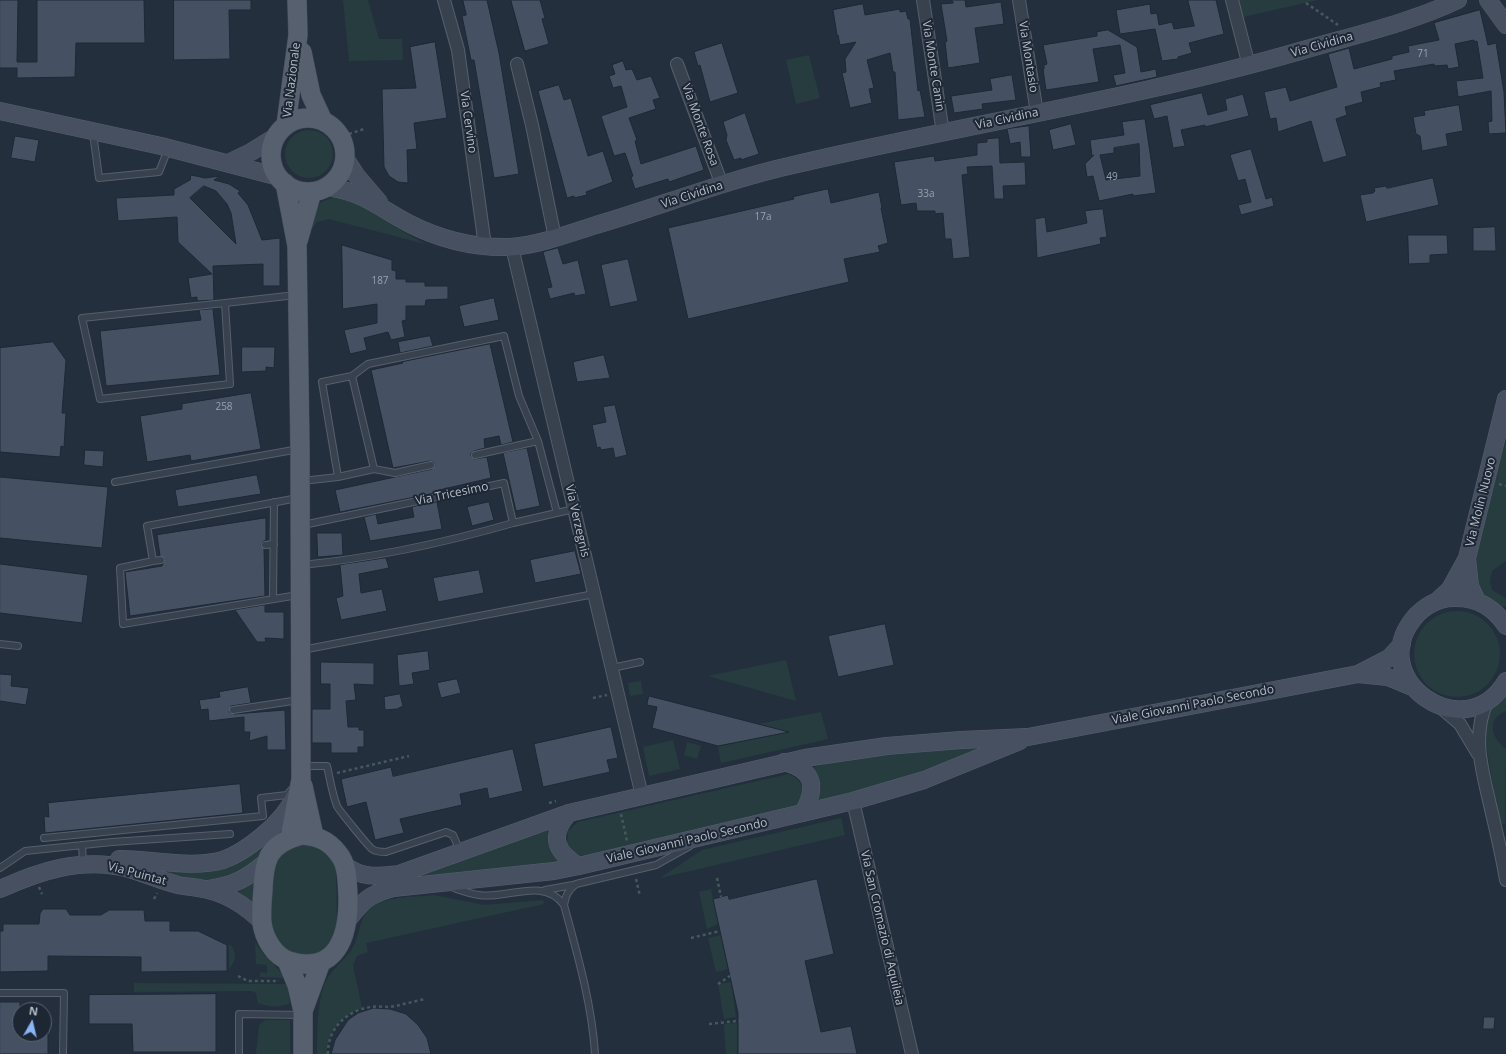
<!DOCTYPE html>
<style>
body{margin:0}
#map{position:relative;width:1506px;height:1054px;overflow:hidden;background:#242f3e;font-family:"Open Sans",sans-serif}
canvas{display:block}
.north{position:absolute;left:12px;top:1002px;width:40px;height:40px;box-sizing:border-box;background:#1d2633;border:1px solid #59626f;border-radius:50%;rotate:8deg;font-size:11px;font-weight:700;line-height:16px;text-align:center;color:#b4bcc9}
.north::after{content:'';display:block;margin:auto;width:14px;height:18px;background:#8ab4f8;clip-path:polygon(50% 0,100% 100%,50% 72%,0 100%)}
</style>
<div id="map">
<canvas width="1506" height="1054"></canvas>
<div class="north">N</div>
</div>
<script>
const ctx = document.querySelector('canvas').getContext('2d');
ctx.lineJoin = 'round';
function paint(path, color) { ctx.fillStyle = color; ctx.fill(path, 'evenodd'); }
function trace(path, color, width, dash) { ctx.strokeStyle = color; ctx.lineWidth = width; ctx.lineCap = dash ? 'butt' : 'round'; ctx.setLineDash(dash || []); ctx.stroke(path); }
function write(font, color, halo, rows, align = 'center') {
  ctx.font = font + ' "Open Sans",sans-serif'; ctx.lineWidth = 4; ctx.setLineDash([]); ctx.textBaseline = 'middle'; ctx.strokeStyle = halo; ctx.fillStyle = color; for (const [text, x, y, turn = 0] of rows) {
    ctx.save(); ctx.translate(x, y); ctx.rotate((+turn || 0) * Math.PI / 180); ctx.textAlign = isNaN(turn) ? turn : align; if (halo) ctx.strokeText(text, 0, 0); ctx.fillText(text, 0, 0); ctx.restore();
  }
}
const green = new Path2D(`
 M343 0H368L379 39H402L403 60 349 61Z
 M1239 0H1318L1243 17Z
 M809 55 820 98 796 104 786 60Z
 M285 154a24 24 0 1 1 48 0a24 24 0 1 1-48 0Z
 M337 196 361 202 397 228 425 244 329 219 317 222 312 229C314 206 315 203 337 196Z
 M1506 442V561L1492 571 1490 582 1492 590 1506 598V607C1482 605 1478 586 1473 567L1503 443Z
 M1414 654a43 43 0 1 1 86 0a43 43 0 1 1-86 0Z
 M786 660 796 701 708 676Z
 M641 681 643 694 630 696 628 683Z
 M1506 691V711C1485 719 1492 739 1506 749L1505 825 1500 822 1498 815 1484 733 1490 710Z
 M821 712 828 739 721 763 718 746 788 732 758 724Z
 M673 740 680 769 649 776 643 747Z
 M687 742 701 746 697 759 684 755Z
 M985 746 984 750 846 796 815 803 806 769 841 760Z
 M788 774C799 778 803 785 804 796L796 809 585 857 574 853 567 843 568 831 578 822Z
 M841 818 845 835 660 878 702 850Z
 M553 828 561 861 559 862 420 876 422 873Z
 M299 843 323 848 336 865 337 924 336 934 324 950 313 955 303 956 284 949 274 935 270 919 272 873 279 854Z
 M262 846 264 849C257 866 232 880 214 882 196 883 174 877 159 870Z
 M251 883H254L253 903 236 893Z
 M711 889 718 924 707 929 699 892Z
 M434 895 484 905 543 900 544 904 366 943 368 952 357 956 353 965 362 1008C341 1016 327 1031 327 1054H317C317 1033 317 997 327 979 335 965 349 958 355 943 361 928 360 913 376 904 393 896 416 897 434 895Z
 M721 935 728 969 716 972 708 938Z
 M255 942C263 957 277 964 284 978L260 977V972L267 973V965L256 964Z
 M229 944C238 951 236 961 229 969Z
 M731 982 736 1017 724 1019 718 984Z
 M134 983 287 984 290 1003C280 1008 269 1007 258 1003L256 993 251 991 134 992Z
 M265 1020H290V1054H256L259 1025Z
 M737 1023V1054H726L724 1024Z`);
const building = new Path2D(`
 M0 0H18L17 62H37V0H144L145 43H76L75 77 17 78V68H0Z
 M174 0H251V10H229L230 59 174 60Z
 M463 0H487L499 53 519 174 494 178 474 60H471L462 16 466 15Z
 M511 0H540L545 18 542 19 549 44 525 51Z
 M952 0H965L966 7 1001 2 1004 24 975 28 980 63 948 68 945 42 947 41 941 4 953 3Z
 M1188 0H1216L1224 34 1189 43 1192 53 1178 57V59L1162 61 1155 29 1120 34 1116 10 1150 4 1151 14 1157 13 1159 25 1172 22 1174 29 1194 26Z
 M863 4 865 15 900 9V12L906 11 908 19H910L918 91 920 90 925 117 898 120 895 72H893L890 53 867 60 874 88 869 89 872 103 850 108 842 73 846 72 845 59 856 42 840 45 838 35H837L833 10Z
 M1480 10 1488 45 1496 43 1504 92 1506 133 1489 134 1488 122 1492 121 1491 91 1458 97 1456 81 1483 78 1477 41 1474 42V40L1455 44 1459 67 1448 69 1447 65 1434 66V64L1394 71 1396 80 1380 83 1381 87 1361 92 1363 102 1345 107 1347 115 1336 119 1347 156 1323 163 1311 121 1278 132 1276 118 1270 119 1264 92 1286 87 1290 101 1337 87 1328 54 1349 48 1354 69 1392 59V56L1409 52 1408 46 1439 40 1434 23Z
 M1108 30 1137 47 1141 72 1156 69 1157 77 1116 86 1113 75 1125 73 1120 45 1093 49 1099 82 1046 90 1043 69H1044V65L1047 64 1043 45 1097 36V32Z
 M435 42 447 118 414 123 417 149 407 150 408 183 398 182 389 176 384 167 382 89 416 88 410 47Z
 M722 43 738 93 710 102 700 65 698 66 694 52Z
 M623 61 626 70 632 69 637 80 651 76 660 98 653 100 656 109 629 118 637 140 635 141 641 164 696 146 704 170 669 182 668 179 635 189 631 177 633 176 625 153 614 156 601 116 627 107 621 86 613 88 609 76 615 74 612 65Z
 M1012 75 1016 100 982 104 983 109 954 113 951 96 992 90 990 79Z
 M559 85 564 100 571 98 588 156 603 151 613 182 586 192 587 195 574 198V196L567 198 538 91Z
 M1202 93 1208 115 1227 110 1225 99 1243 94 1249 116 1205 127V125L1181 130 1185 146 1173 148 1167 116 1154 119 1150 105Z
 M1459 105 1463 131 1446 134 1448 146 1422 151 1420 136 1416 134 1413 117 1425 115 1424 111Z
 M745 113 759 154 741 160V158L734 160 726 140 727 135 723 122Z
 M1145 119 1156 193 1133 196V194L1099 201 1093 176 1087 177 1085 164 1094 155 1092 156 1090 140 1124 135 1122 122ZM1139 144 1140 176 1106 180 1100 155 1114 153V148Z
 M1071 124 1076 145 1053 150 1049 130Z
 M1029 126 1031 157H1021L1020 142 1010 144 1007 129Z
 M15 136 39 140 35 162 11 158Z
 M999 138 1000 163 1025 162 1026 185 1003 186 1004 199H994L992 166 967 167 968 174 962 175 970 257 953 259 951 239H945L943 213 935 214V211H917L916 203 901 205 894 162 934 156 935 161 977 155V143L987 142V139Z
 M1251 149 1266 199 1272 197 1274 206 1241 215 1238 205 1251 202 1245 179 1238 181 1230 155Z
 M191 175 205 178 220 176 214 180 229 184 240 191 238 193 248 205 262 240 280 238V286H263V264L213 266 214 300 197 301V297L191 298 188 278 212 274 178 242 177 217 118 221 116 198 174 195V189L190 180ZM204 186 216 191 227 204 231 213 236 244 190 198Z
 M1433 178 1439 205 1366 222 1360 195 1373 193 1375 191 1374 188 1386 186 1387 188Z
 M828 189 831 203 879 192 882 208H881L888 243 878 246 880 252 844 259 849 282 688 319 668 228 794 199 793 197Z
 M1103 209 1107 237 1100 238 1101 244 1037 258 1035 219 1045 217 1047 232 1087 223 1085 211Z
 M1495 227 1496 251H1473V228Z
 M1408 235H1447L1448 254 1430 255V263L1409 264Z
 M342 245 392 260V270L396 271V279H406V282H425V286H448V299L426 300 425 306H406V320L402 321 405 337 391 340 388 332 364 338 367 350 350 354 344 330 377 323V304L343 309Z
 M558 248 563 264 578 260 586 294 575 296 574 293 550 299 547 288 552 287 543 252Z
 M628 259 638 301 610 307 601 265Z
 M494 298 499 320 464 327 459 306Z
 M213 309 220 375 106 386 100 331 201 320 199 310Z
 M430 336 433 346 400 353 398 342Z
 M53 342 66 360 62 413H66L64 447 61 446 60 457 0 452V348Z
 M490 344 513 442 501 445 499 436 484 439 485 448 474 451 471 453V456L474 459 487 457 491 478 435 491V493L340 512 335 490 432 469 435 466 434 462 430 461 393 468 371 370 403 363 402 362Z
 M242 347H275L274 368 266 367V371L242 372Z
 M604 355 610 378 577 382 573 362Z
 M251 393 261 449 191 461 190 455 147 462 140 416 182 409V404Z
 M615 405 627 455 615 458 613 448 601 450 600 447 597 448 592 425 606 422 603 407Z
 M527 448 540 506 516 511 503 453Z
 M85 450 104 451 103 467 84 465Z
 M257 475 261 494 178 507 175 490Z
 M0 477 108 487 102 548 0 538Z
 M437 502 442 529 370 541 364 517 376 514 378 524 414 517 412 507Z
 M489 502 494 520 472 526 467 507Z
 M266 518V540L262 542 261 545 264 549 265 596 130 616 125 572 162 566 165 559 160 556 157 535Z
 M317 533H342L343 555 318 557Z
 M575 551 581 574 535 583 530 560Z
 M386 558 389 568 359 574 361 593 382 589 387 611 341 620 336 598 343 596 340 565Z
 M0 564 88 575 82 623 0 613Z
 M479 570 484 593 438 602 433 578Z
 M265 605V612H284V639L265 638 266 642H257L235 610Z
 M885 624 894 665 838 677 828 636Z
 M428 651 430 670 412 673 414 684 399 686 397 655Z
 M321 662 374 663V685L354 684 356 700 346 701 348 727H359V730H364V747H358V753H331V743H312V709H330V684H321Z
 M0 674 12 675 11 686 29 688 26 705 0 701Z
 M457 679 461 693 441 698 437 683Z
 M248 687 251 703 231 706 229 712 234 714 285 710 286 750H267V736L249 741 250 732H244V717L209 721 208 709 201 710 199 700 220 697 219 692Z
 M400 694 403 706 397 709 385 710 384 697Z
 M649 696 758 724 789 732 718 746 652 728 657 707 647 705Z
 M611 727 618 758 607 760 610 772 543 787 534 744Z
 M513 749 523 791 489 799 487 788 460 794 462 805 400 819 404 833 375 840 366 802 347 807 341 779 391 767 393 776Z
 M240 784 243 813 45 833 44 816 49 817 48 803Z
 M817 879 834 954 805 961 821 1032 851 1026 857 1054H738V1013L713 899 728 895 729 899Z
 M43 909H66L70 915H101L109 910H144L145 921H170V931H198L227 945V971L141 972V957L48 956V971L0 972V931H3V924H39L40 914Z
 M216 994V1052H133L132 1024H89V995Z
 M0 1002H20V1034H48V1054H0Z
 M374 1008 390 1009 406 1014 418 1025 427 1038 431 1054H331L335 1040 348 1020 358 1013Z
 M1484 1017H1495L1494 1029H1483Z`);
const path = new Path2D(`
 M1306 3 1338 25
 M349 134 364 129
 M1499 484 1506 486
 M593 698 607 695
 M337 773 409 756
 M549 803 556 801
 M621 814 627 841
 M717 878 721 897
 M636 879 640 896
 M39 887 42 894
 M154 899 157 893
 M691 938 720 931
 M238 976 248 981H279
 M718 984 730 976
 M709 1024 746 1020
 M328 1054C327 1029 347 1010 371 1007 377 1006 384 1007 390 1007 402 1005 414 1001 426 999`);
const lane = new Path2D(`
 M93 133 99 178 159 172 168 149
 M225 303 82 318 100 399 230 384 225 303 296 295
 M352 376 374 469 338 477 322 382 352 376 368 364 504 336 519 396 538 441 557 513
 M475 455 538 441
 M374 469 395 473 431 465
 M302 481 338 477
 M115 482 299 449
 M303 525 504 483 513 523 574 509
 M265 545 274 544
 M153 561 161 560
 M302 565C373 558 444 543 513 523
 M298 595 123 624 120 568 153 561 147 526 298 498
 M273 599 274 502
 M0 644 18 646
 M302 650 594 594
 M612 668 640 662
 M233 710 299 700
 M303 766H327C330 779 332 793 337 806 338 809 369 847 372 849 376 852 381 852 386 852L446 832 453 835 460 851
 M44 838 263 816 261 798 287 795 292 789
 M82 845 83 864
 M0 868 25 851 112 842 230 834
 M451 887C460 890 469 894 479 895 507 900 543 876 564 905 577 953 592 1004 595 1054
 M545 890 573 885
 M564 905C566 895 568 890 576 884L656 865 690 846
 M0 993H64L63 1054
 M239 1054V1014L302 1015`);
const street = new Path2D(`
 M444 0 458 50 485 246
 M923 0 943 133
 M1019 0 1037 113
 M1232 0 1249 66
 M517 64 532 125 555 238
 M677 64 722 185
 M512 247 642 796
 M1488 700C1471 735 1482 769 1490 805 1496 830 1502 855 1506 880
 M1439 706 1460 724 1478 754
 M853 801 912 1054`);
const secondary = new Path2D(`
 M1488 0 1506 25
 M0 111 161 146 279 177
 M345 158 356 175 379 202
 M228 163 251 152 277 136
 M328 187C363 192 378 207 408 223 439 239 474 248 510 247 539 245 568 234 596 225 661 206 726 180 793 165 962 125 1134 99 1300 51 1351 36 1410 23 1458 0
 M1467 559 1470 586 1477 601
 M1437 601 1450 589 1467 558 1506 399
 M1506 626C1494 607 1475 597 1453 598 1438 598 1423 607 1414 618 1364 679 1465 750 1506 681
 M1358 674 1388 677 1412 687
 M784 762C815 770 817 788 803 813
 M569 813C549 835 555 852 579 866
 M119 859C151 859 192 869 223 860 237 855 250 846 262 836 277 824 288 812 296 794
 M345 865C361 879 380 876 399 874L569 813 805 758 887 746 961 740 1028 737 1358 674 1389 658 1402 644
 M0 889C40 871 82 857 126 868 144 873 161 881 178 885 188 887 198 887 208 890 229 895 247 907 262 922
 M209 889C234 885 246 879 265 863
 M347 921C363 901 367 895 393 888L554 871 579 866 853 801 924 780 1020 741`);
const primary = new Path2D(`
 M302 52 311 95 323 121
 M271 155a37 37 0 1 1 74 0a37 37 0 1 1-74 0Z
 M286 125 298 35 297 0
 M285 183 297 246 300 449 301 779 290 838
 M298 241 312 192
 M303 786 314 836
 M301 835C317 836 328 840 338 853 348 865 347 881 348 896 349 935 337 976 289 961 274 956 264 938 262 923 261 912 262 901 263 890 264 858 269 844 301 835Z
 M287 961 297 985 303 1011V1054
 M303 1011 321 962`);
const numberNames = [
 ["71",1423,54],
 ["49",1112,177],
 ["33a",926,194],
 ["17a",763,217],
 ["187",380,281],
 ["258",224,407]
];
const streetNames = [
 ["Via Cividina",1322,45,-16],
 ["Via Montasio",1028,57,81],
 ["Via Monte Canin",933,66,81],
 ["Via Nazionale",292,80,-83],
 ["Via Cividina",1007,119,-12],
 ["Via Cervino",468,122,82],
 ["Via Monte Rosa",700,125,70],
 ["Via Cividina",692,195,-18],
 ["Via Tricesimo",452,494,-12],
 ["Via Molin Nuovo",1481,502,-76],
 ["Via Verzegnis",577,521,77],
 ["Viale Giovanni Paolo Secondo",1193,705,-11],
 ["Viale Giovanni Paolo Secondo",687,841,-13],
 ["Via Puintat",137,874,15],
 ["Via San Cromazio di Aquileia",882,928,77]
];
paint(green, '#263c3f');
paint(building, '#455162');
trace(building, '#1f2835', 1);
trace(lane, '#565f6c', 8);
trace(street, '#565f6c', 14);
trace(secondary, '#565f6c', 18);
trace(primary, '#414a57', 20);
trace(path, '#44595c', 2.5, [3, 3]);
trace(lane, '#38414e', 6);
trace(street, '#38414e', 12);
trace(secondary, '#465061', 17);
trace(primary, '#56606e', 19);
write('10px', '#98a1af', null, numberNames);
write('12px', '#b4bcc9', '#1d2633', streetNames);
</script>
